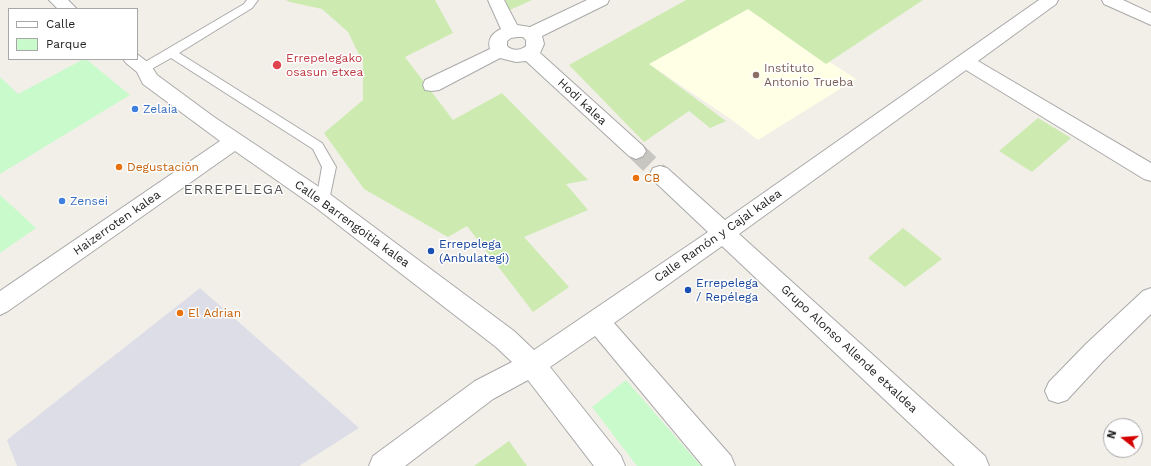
<!DOCTYPE html>
<meta charset="utf-8">
<style>
body{margin:0}
#map{position:relative;width:1151px;height:466px;overflow:hidden;background:#f2efe9;font-family:"Work Sans",sans-serif}
canvas{display:block}
.legend{position:absolute;left:8px;top:8px;width:130px;height:52px;box-sizing:border-box;background:#fff;border:1px solid #a7a7a7;margin:0;padding:5px 7px;list-style:none;font-size:12px;color:#222}
.legend li{display:flex;align-items:center;gap:8px;height:20px}
.legend b{width:20px;border:1px solid #a7a7a7}
.north{position:absolute;left:1103px;top:418px;width:40px;height:40px;box-sizing:border-box;background:#fff;border:1px solid #a7a7a7;border-radius:50%;rotate:287deg;font-size:11px;font-weight:700;line-height:16px;text-align:center;color:#222}
.north::after{content:'';display:block;margin:auto;width:14px;height:18px;background:#d40000;clip-path:polygon(50% 0,100% 100%,50% 72%,0 100%)}
</style>
<div id="map">
<canvas width="1151" height="466"></canvas>
<ul class="legend">
<li><b style="height:5px;background:#fff"></b>Calle</li>
<li><b style="height:11px;background:#c8facc"></b>Parque</li>
</ul>
<div class="north">N</div>
</div>
<script>
const ctx = document.querySelector('canvas').getContext('2d');
ctx.lineJoin = 'round';
function paint(path, color) { ctx.fillStyle = color; ctx.fill(path, 'evenodd'); }
function trace(path, color, width, dash) { ctx.strokeStyle = color; ctx.lineWidth = width; ctx.lineCap = dash ? 'butt' : 'round'; ctx.setLineDash(dash || []); ctx.stroke(path); }
function write(font, color, halo, rows, align = 'center') {
  ctx.font = font + ' "Work Sans",sans-serif'; ctx.lineWidth = 3; ctx.setLineDash([]); ctx.textBaseline = 'middle'; ctx.strokeStyle = halo; ctx.fillStyle = color; for (const [text, x, y, turn = 0] of rows) {
    ctx.save(); ctx.translate(x, y); ctx.rotate((+turn || 0) * Math.PI / 180); ctx.textAlign = isNaN(turn) ? turn : align; if (halo) ctx.strokeText(text, 0, 0); ctx.fillText(text, 0, 0); ctx.restore();
  }
}
const education = new Path2D(`
 M748 9 856 79 758 140 732 120 649 64Z`);
const grass = new Path2D(`
 M286 0H435L453 33 405 57 453 120 502 93 588 180 566 184 588 210 524 237 569 287 533 312 467 226 448 237 364 189 324 133 363 100V63L348 32 322 9 290 2Z
 M505 0H532L510 10Z
 M686 0H923L826 64 748 9 649 64 726 121 710 128 689 111 644 142 569 65Z
 M1038 118 1071 138 1032 172 999 151Z
 M903 228 942 259 905 287 868 258Z
 M509 441 527 466H474Z`);
const park = new Path2D(`
 M84 59H86L130 95 0 174V77L18 94Z
 M0 195 36 228 0 253Z
 M626 380 701 466H637L592 407Z`);
const plaza = new Path2D(`
 M200 288 359 428 299 466H17L7 440Z`);
const minorTunnel = new Path2D(`
 M636 151 660 174`);
const service = new Path2D(`
 M247 0H258L252 8 179 53 322 143 336 167 328 205 323 206 318 205 316 201 322 167 313 149 171 58 148 71H140L138 68 140 65 244 4Z`);
const minor = new Path2D(`
 M49 0H68L77 9H58Z
 M488 0H504L517 25 530 27 587 0H609L607 4 542 36 544 44 540 53 643 146 646 151 643 156 636 159 629 156 526 61 516 62 500 58 439 90 432 91 425 90 423 85 425 80 490 49C487 38 493 33 501 29ZM517 37H523L526 40V46C520 51 512 51 507 46V41L511 38Z
 M1039 0H1058L1056 4 978 61 1151 163V181L1144 179 966 70 739 234 985 456 989 466H955L722 246 614 323 731 456 735 466H703L595 336 550 367 621 456 625 466H594L528 380 493 399 405 466H369L373 456 475 381 512 362 496 347 315 207 235 151 8 311 0 315V291L220 141 143 84 137 72 126 63 123 59H137V54L150 64 157 75 214 117 331 195 514 331 534 350 708 232 653 180 650 174 653 168 660 166 667 168 725 220Z
 M1102 0H1123L1151 13V25L1104 4Z
 M1151 288V314L1104 360 1067 400 1058 403 1049 400 1045 391 1049 382 1086 344 1143 291Z`);
const markers = [
 [277,65,5,"#e0444e"],
 [756,75,4,"#8d6e63"],
 [135,109,4,"#3f7fe0"],
 [119,167,4,"#e8710a"],
 [636,178,4,"#e8710a"],
 [62,201,4,"#3f7fe0"],
 [431,251,4,"#1a4fb4"],
 [688,290,4,"#1a4fb4"],
 [180,313,4,"#e8710a"]
];
const healthNames = [
 ["Errepelegako",286,58],
 ["osasun etxea",286,72]
];
const educationNames = [
 ["Instituto",764,68],
 ["Antonio Trueba",764,82]
];
const streetNames = [
 ["Hodi kalea",582,102,43],
 ["Haizerroten kalea",117,223,-35],
 ["Calle Barrengoitia kalea",352,224,36],
 ["Calle Ramón y Cajal kalea",718,236,-35],
 ["Grupo Alonso Allende etxaldea",849,349,43]
];
const shopNames = [
 ["Zelaia",143,109],
 ["Zensei",70,201]
];
const foodNames = [
 ["Degustación",127,167],
 ["CB",644,178],
 ["El Adrian",188,313]
];
const transitNames = [
 ["Errepelega",439,244],
 ["(Anbulategi)",439,258],
 ["Errepelega",696,283],
 ["/ Repélega",696,297]
];
const quarterNames = [
 ["ERREPELEGA",234,190]
];
paint(education, '#ffffe5');
paint(grass, '#cdebb0');
paint(park, '#c8facc');
paint(plaza, '#dddde8');
trace(minorTunnel, '#c8c6c1', 19, [19, 10]);
trace(service, '#a9a9a9', 2);
trace(minor, '#a9a9a9', 2);
paint(service, '#fff');
paint(minor, '#fff');
for (const [x, y, r, color] of markers) { const dot = new Path2D(); dot.arc(x, y, r, 0, 2 * Math.PI); ctx.fillStyle = color; ctx.fill(dot); trace(dot, '#fff', 1.5); }
write('12px', '#be3a42', '#fff', healthNames, 'left');
write('12px', '#785e54', '#fff', educationNames, 'left');
write('12px', '#222', '#fff', streetNames);
write('12px', '#366cbe', '#fff', shopNames, 'left');
write('12px', '#c56008', '#fff', foodNames, 'left');
write('12px', '#164399', '#fff', transitNames, 'left');
ctx.letterSpacing = '1px';
write('14px', '#555', '#fff', quarterNames);
ctx.letterSpacing = '0px';
</script>
